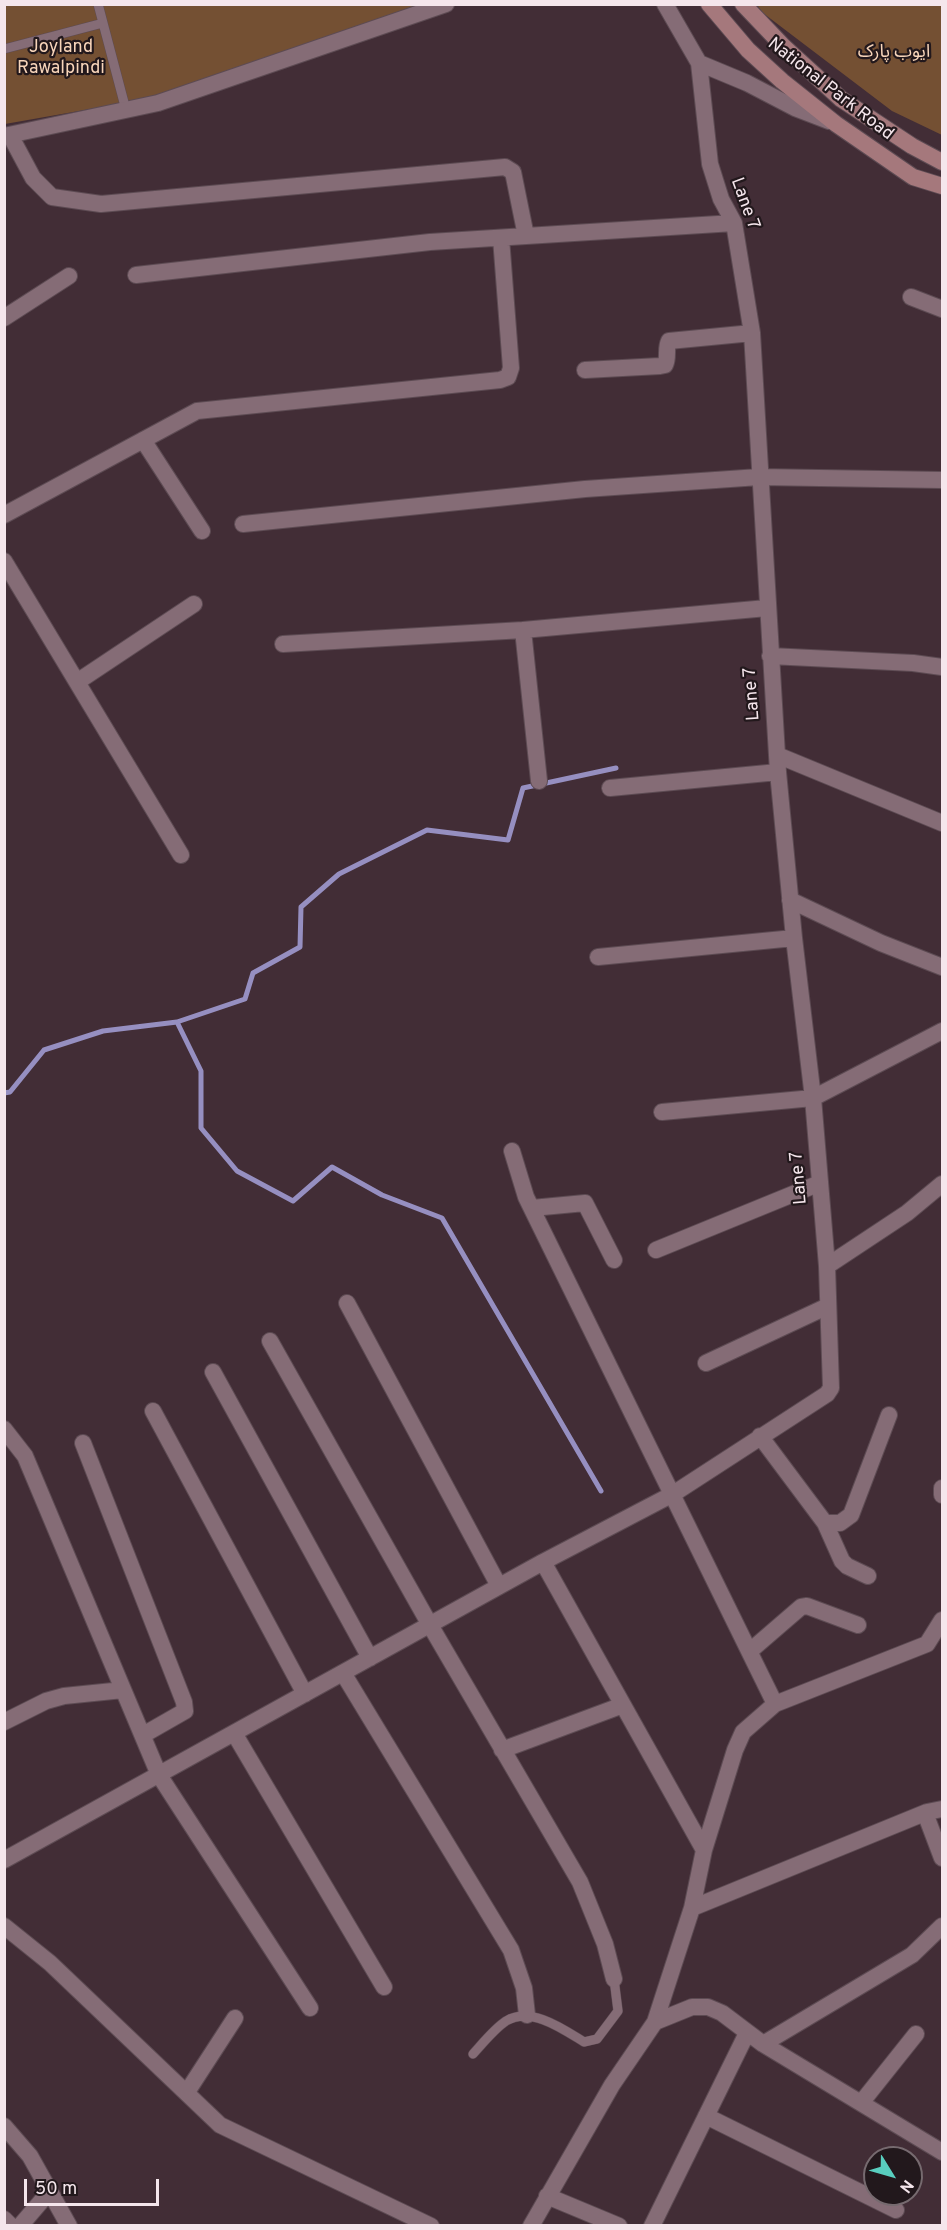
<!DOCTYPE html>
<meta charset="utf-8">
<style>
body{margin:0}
#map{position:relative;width:947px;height:2230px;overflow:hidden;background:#422d36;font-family:Overpass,sans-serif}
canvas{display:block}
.frame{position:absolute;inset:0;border:6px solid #f5e6ec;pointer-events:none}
.north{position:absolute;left:863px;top:2146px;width:60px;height:60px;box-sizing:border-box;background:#22181c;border:2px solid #766a6f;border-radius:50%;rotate:127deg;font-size:16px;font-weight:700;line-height:24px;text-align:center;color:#f5e6ec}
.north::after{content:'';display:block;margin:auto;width:21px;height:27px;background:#59cebf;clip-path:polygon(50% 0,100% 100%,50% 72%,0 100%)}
.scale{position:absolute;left:24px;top:2179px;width:135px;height:27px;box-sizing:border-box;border:3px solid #f5e6ec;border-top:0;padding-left:8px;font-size:18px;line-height:21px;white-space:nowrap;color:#f5e6ec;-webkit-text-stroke:4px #22181c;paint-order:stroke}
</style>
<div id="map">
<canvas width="947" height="2230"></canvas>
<div class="frame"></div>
<div class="north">N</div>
<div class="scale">50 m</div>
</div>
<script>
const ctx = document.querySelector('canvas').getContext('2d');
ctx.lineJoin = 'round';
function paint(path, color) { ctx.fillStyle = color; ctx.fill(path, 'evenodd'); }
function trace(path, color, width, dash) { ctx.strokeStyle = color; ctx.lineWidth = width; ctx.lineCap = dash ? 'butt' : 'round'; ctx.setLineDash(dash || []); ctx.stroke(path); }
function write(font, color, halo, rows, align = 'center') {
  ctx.font = font + ' Overpass,"Noto Sans Arabic",sans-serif'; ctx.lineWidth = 4.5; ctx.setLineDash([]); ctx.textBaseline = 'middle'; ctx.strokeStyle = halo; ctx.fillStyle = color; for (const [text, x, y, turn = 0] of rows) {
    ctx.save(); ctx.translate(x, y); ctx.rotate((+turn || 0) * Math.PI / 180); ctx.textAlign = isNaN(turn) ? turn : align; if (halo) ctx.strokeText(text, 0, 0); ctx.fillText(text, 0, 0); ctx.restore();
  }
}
const green = new Path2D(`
 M5 5H422L170 95 5 124Z
 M757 5H942V135L892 111 763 13Z`);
const stream = new Path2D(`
 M177 1022 245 999 253 973 300 947 301 907 339 874 427 830 508 840 523 788 616 768
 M4 1093 10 1092 44 1050 103 1031 177 1022 201 1071V1128L237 1171 293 1201 332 1167 382 1195 442 1218 601 1491`);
const service = new Path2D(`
 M98 4 126 110
 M4 49 103 23
 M473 2054C483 2043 494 2029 506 2021 531 2006 563 2029 584 2042L597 2039 618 2011 614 1979`);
const minor = new Path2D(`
 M699 63 747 83 795 108 829 121
 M10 135 33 178 52 197 101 204 505 167 513 172 526 236
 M4 136 158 103 446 4
 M136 275 430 242 734 223
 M911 297 942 309
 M4 318 69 276
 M585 370 660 366 665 365C669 357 665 349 669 341L752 333
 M143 440 202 531
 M4 515 197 411 500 380 508 377 511 368 501 238
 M243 524 585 489 759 477 942 480
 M4 561 181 855
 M523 630 539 781
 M283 644 523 630 767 608
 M770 656 913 663 942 667
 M77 682 194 604
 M777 755 942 823
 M610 788 778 772
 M790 900 881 943 942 967
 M598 957 794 938
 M662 1112 813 1098 942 1031
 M512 1151 526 1197 775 1704 927 1644 942 1620
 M532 1208 585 1203 614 1260
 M656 1250 820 1183
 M827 1266 907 1213 942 1184
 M347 1303 499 1586
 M270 1341 430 1625 580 1882 605 1944 614 1979
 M706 1363 828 1306
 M213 1372 370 1658
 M153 1411 305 1694
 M4 1429 25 1456 159 1775 310 2008
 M760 1436 825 1523 842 1561 847 1566 868 1576
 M83 1443 184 1702 185 1711 143 1735
 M942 1488V1495
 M825 1523H840L851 1515 889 1415
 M543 1562 704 1850
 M750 1651 801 1607 807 1606 858 1625
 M343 1673 511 1950 524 1988 527 2015
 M4 1722 46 1701 64 1696 123 1690
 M234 1733 384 1987
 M502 1750 623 1705
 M925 1813 942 1858
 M4 1860 543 1562 673 1494 827 1394 831 1388 827 1266 813 1098 794 938 778 772 752 333 734 223 721 199 710 164 699 63 665 4
 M692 1908 927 1812 942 1809
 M4 1926 50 1963 220 2125 431 2226
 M655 2022 692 2007H708L722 2013 763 2044 942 2152
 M763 2044 912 1955 942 1926
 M187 2092 235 2018
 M861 2103 916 2034
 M706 2116 896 2210
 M4 2126 30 2156 69 2226
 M547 2196 619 2226
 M4 2219 11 2226
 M20 2226 50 2191
 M531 2226 612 2085 655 2022 692 1908 704 1850 735 1750 743 1732 775 1704
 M652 2226 747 2033`);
const secondary = new Path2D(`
 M709 4 748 50 782 81 836 124 913 177 942 186
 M743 4 784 47 841 99 912 146 942 162`);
const parkNames = [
 ["Joyland",61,48],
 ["Rawalpindi",61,69],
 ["ایوب پارک",894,53]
];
const streetNames = [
 ["National Park Road",830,90,38],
 ["Lane 7",744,204,70],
 ["Lane 7",753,694,-94],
 ["Lane 7",800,1178,-95]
];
paint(green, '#745033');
trace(stream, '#968fc1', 5);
trace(service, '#5d4b53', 10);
trace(minor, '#5d4b53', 18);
trace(secondary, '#5d4b53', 18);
trace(service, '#856c76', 9);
trace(minor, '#856c76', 16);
trace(secondary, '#a5787c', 16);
write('18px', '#f8d5ba', '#22181c', parkNames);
write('18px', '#f5e6ec', '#22181c', streetNames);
</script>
